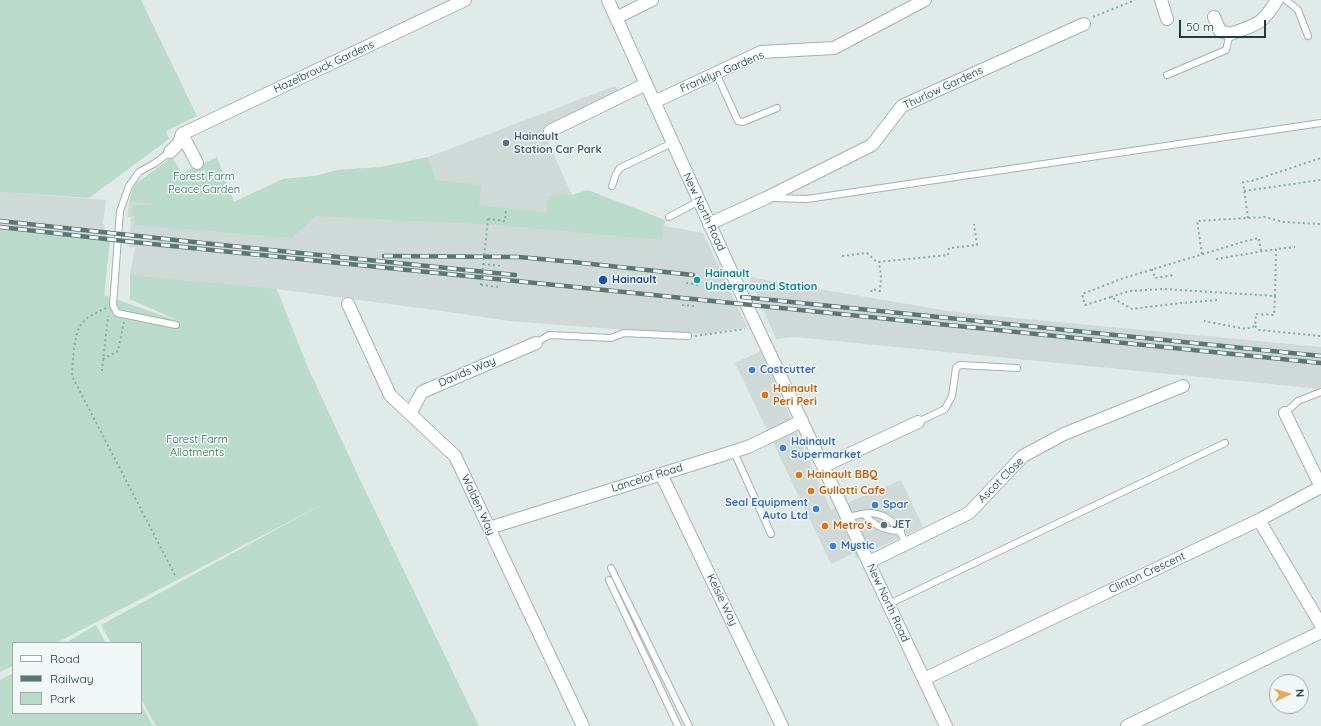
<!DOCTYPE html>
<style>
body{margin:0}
#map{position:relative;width:1321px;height:726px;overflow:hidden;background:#e0eae8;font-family:Quicksand,sans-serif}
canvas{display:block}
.legend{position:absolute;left:12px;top:642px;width:130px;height:72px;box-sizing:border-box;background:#f0f7f6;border:1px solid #9eabab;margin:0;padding:5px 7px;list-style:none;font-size:12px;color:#223a3a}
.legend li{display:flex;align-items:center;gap:8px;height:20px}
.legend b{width:20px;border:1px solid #9eabab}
.north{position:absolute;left:1269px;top:674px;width:40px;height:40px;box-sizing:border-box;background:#f0f7f6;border:1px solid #9eabab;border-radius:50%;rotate:85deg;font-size:11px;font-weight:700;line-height:16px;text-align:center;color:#223a3a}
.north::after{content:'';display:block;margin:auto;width:14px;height:18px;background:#eba65d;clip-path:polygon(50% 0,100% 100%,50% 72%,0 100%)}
.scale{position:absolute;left:1179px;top:20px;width:87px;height:18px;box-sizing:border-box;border:2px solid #223a3a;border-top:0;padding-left:5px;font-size:12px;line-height:14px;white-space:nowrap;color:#223a3a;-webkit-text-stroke:3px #f0f7f6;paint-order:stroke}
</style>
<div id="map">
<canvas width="1321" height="726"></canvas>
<ul class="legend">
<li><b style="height:5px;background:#fff"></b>Road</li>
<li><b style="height:5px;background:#5c7675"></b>Railway</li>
<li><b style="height:11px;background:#badbcb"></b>Park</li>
</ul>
<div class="north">N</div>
<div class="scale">50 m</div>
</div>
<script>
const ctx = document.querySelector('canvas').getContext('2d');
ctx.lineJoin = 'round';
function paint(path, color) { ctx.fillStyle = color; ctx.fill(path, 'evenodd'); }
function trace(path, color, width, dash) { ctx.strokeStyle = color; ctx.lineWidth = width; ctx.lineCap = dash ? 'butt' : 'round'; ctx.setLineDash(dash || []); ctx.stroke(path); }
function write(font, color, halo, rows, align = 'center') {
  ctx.font = font + ' Quicksand,sans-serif'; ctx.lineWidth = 3; ctx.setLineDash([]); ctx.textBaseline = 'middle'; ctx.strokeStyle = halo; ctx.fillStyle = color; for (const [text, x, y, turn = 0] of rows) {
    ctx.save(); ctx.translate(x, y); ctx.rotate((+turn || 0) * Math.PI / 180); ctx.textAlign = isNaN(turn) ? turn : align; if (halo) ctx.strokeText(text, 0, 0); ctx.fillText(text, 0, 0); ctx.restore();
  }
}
const built = new Path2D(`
 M615 86 621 96 542 129 572 195 605 201 621 218 703 233 747 327 706 334 625 330 509 321 442 311 277 289 308 368 130 299V275L135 247H129L131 217H127L129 202H234L283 179 316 176 338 170 381 167 428 157Z
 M0 192 106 200 103 223 110 240 104 295 0 281Z
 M749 277 948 311 1006 317 1321 347V389L795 337 776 339Z
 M761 351 831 510 901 480 923 527 856 558 854 553 831 564 735 363Z`);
const green = new Path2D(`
 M0 0H141L197 116 166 131 169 139 89 198 0 192Z
 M172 157 182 173 217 157 234 202 283 179 316 176 338 170 381 167 428 157 436 180 481 185 479 205 546 213 549 196 572 195 588 190 665 220 662 240 497 225 315 216 292 238 134 225 135 216 131 215 133 205H153L152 203 129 202 134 185Z
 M0 230 110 240 104 295 181 322 130 299V275L276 289 308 368 362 484 479 726H156L141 699V643H111L101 625 323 504 56 643H13V666L0 672Z
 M96 625 106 643H65Z
 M13 673V713H141V704L153 726H0V680Z`);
const path = new Path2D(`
 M1093 17 1135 0
 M1244 191 1321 180
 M1248 218 1243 182 1252 181 1321 158
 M488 219 505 221 506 208
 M1202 254 1197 221 1265 217 1283 222 1321 224
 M842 256 867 253 877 262H879
 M1216 259 1276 249
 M483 264 501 266
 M1152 269 1155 278 1174 275
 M686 283 698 285
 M481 285 498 287
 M871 292 872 289 880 291 881 277 879 262 948 255 949 248 977 245 974 224
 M1275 296 1276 249 1295 247
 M1111 297 1129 291 1164 289 1275 296 1274 315 1256 314 1255 326 1246 329 1204 321
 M1217 300 1181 303 1132 309 1111 297 1085 305 1082 294 1124 278 1246 241 1259 238 1261 251
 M682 305 696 306
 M106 308C98 312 88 316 82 323 73 335 73 362 72 376L175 575
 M1255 326 1259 330 1321 336
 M695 336 745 329
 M103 359 118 351 124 322
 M102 371 108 316`);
const lane = new Path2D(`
 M1286 0 1298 10 1308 36
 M716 73 738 121 743 122 777 108
 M1167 75 1226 50 1230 34
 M170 152 155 163 139 172 129 186 120 211 113 305 117 313 176 325
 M612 186 616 174 620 168 672 143
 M772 198 807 199 1321 123
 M669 217 699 201
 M536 343 549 335 611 338 624 333 688 336
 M1285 413 1298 401 1321 392
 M918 422 945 409 952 396 956 368 960 365 1017 368
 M734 452 771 534
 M864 514C874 526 885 531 901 531
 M848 517C855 516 863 513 870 513 890 514 899 527 906 544
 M611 568 689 726
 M609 580 678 726
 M889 604 1225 443`);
const street = new Path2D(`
 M1161 0 1167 19
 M1214 17 1220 31 1230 34C1257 24 1261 26 1277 0
 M616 18 652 0
 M654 102 761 52 834 48 925 0
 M550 131 646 84
 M182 134 197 163
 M170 152 179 143 182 134 465 0
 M709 224 766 198 872 145 902 106 1084 24
 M348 304 390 395 455 456 583 726
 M1285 413 1321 487
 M410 414 422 392 536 343
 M824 466 918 422
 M661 474 782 726
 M1259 520 1321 487
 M489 528 748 447 802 421
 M869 562 969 513 1023 456 1064 434 1183 386
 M924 679 1259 520 1321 625
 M1127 726 1321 632`);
const secondary = new Path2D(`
 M608 0 741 293 946 726`);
const rail = new Path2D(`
 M0 221 212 244 515 275
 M0 227 133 242 1321 363
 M384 256 519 257 573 262 693 275
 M742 297 1321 356`);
const pathBridge = new Path2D(`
 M481 285 488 219`);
const markers = [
 [506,143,4,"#5c6f8a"],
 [603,280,5,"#1a4fb4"],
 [697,280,4,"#0f9aa8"],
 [752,370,4,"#3f7fe0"],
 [765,395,4,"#e8710a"],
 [783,448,4,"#3f7fe0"],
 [799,475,4,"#e8710a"],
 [811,491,4,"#e8710a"],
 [875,505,4,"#3f7fe0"],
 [816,509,4,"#3f7fe0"],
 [884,525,4,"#5c6f8a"],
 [825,526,4,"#e8710a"],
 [833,546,4,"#3f7fe0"]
];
const streetNames = [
 ["Hazelbrouck Gardens",324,67,-25],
 ["Franklyn Gardens",722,72,-23],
 ["Thurlow Gardens",943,88,-25],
 ["New North Road",704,212,65],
 ["Davids Way",467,372,-23],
 ["Lancelot Road",647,478,-17],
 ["Ascot Close",1001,480,-45],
 ["Walden Way",478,505,65],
 ["Clinton Crescent",1147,573,-25],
 ["Kelsie Way",722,600,64],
 ["New North Road",888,603,65]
];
const serviceNames = [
 ["Hainault",514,137],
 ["Station Car Park",514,150],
 ["JET",892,525]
];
const parkNames = [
 ["Forest Farm",204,177],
 ["Peace Garden",204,190],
 ["Forest Farm",197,440],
 ["Allotments",197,453]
];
const cultureNames = [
 ["Hainault",705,274],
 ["Underground Station",705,287]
];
const transitNames = [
 ["Hainault",612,280]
];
const shopNames = [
 ["Costcutter",760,370],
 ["Hainault",791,442],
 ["Supermarket",791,455],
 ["Seal Equipment",808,503,"right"],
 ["Auto Ltd",808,516,"right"],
 ["Spar",883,505],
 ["Mystic",841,546]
];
const foodNames = [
 ["Hainault",773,389],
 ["Peri Peri",773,402],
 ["Hainault BBQ",807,475],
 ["Gullotti Cafe",819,491],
 ["Metro's",833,526]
];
paint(built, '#cfdad8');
paint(green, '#badbcb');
trace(lane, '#a3b2b0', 8);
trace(street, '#a3b2b0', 14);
trace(secondary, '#a0b6b3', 14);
trace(path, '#82adaa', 2, [2, 3]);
trace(lane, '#fff', 6);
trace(street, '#fff', 12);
trace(secondary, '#fff', 12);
trace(rail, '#5c7675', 4.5);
trace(rail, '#f0f7f6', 3, [9]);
trace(pathBridge, '#82adaa', 2, [2, 3]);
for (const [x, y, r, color] of markers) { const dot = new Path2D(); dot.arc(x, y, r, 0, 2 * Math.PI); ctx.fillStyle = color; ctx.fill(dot); trace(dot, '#f0f7f6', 1.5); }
write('11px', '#223a3a', '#f0f7f6', streetNames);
write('bold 11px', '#4e5e75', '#f0f7f6', serviceNames, 'left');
write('11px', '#2e6f58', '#f0f7f6', parkNames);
write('bold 11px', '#0d838f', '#f0f7f6', cultureNames, 'left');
write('bold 11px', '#164399', '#f0f7f6', transitNames, 'left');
write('bold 11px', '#366cbe', '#f0f7f6', shopNames, 'left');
write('bold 11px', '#c56008', '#f0f7f6', foodNames, 'left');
</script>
